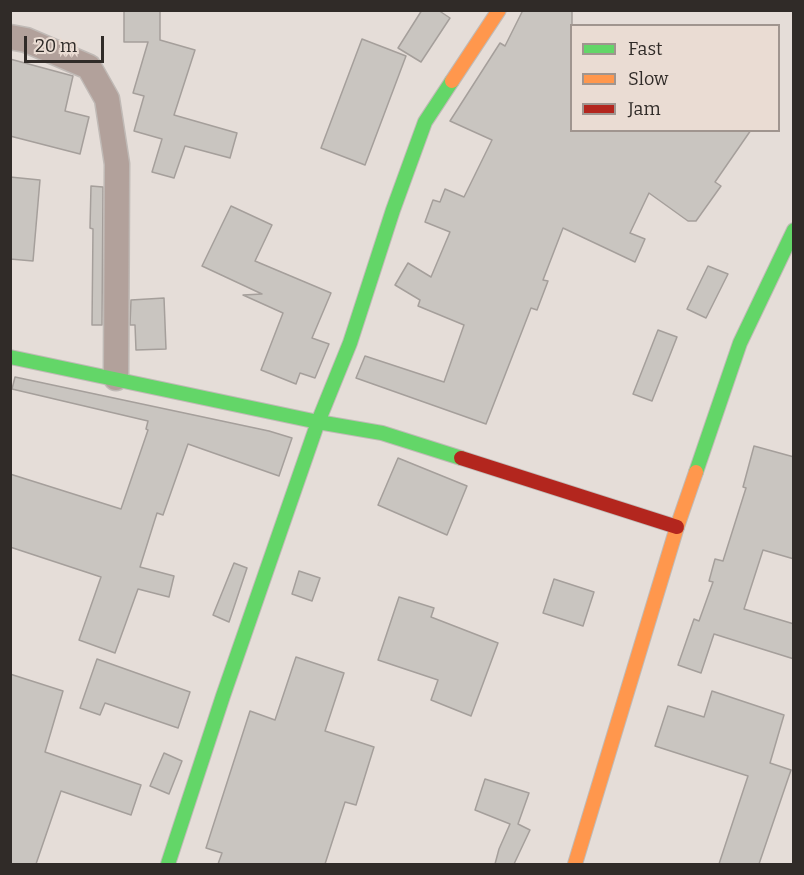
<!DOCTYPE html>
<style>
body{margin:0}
#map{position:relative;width:804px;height:875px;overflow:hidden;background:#e5ddd8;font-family:Bitter,serif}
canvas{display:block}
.frame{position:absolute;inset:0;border:12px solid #302b28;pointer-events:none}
.legend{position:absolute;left:570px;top:24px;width:210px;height:108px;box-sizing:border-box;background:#eadcd3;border:2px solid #a0958f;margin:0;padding:8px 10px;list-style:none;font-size:18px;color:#302b28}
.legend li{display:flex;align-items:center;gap:12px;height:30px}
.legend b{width:30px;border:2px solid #a0958f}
.scale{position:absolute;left:24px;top:36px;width:80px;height:27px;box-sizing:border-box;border:3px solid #302b28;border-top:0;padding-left:8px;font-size:18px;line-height:21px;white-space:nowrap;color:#302b28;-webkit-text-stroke:4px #eadcd3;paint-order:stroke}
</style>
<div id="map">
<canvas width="804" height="875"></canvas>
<div class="frame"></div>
<ul class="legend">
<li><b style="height:8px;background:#63d668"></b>Fast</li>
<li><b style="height:8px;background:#ff974d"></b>Slow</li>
<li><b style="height:8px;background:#b3261e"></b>Jam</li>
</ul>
<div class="scale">20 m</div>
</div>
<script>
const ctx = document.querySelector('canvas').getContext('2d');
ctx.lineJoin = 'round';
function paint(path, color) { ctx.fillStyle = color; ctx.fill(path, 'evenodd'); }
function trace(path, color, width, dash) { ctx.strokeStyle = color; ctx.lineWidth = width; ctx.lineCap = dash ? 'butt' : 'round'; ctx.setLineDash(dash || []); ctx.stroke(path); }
const building = new Path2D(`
 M124 10H160V40L195 50 174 115 237 133 230 158 185 146 174 178 152 172 162 139 134 131 144 96 133 93 148 42H124Z
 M422 10H438L450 18 421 62 398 48Z
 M523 10H572V130H751L715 182 721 186 696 221H688L649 193 630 233 645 239 635 262 563 228 543 280 548 281 537 310 531 308 486 424 356 378 365 356 444 382 464 325 418 306 420 300 395 285 408 263 431 277 450 232 425 222 433 200 440 202 445 189 464 197 492 140 450 121 500 43 505 46Z
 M362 39 406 56 365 165 321 148Z
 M10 59 73 76 65 111 89 117 80 154 10 136Z
 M10 177 40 180 33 261 10 259Z
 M91 186 103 187 102 325H92L93 229 90 228Z
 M231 206 272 225 255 261 331 293 312 338 329 344 315 378 300 373 296 384 261 370 283 313 243 295 262 294 202 266Z
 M708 266 728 274 706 318 687 309Z
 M164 298 166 349 136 350 135 325H130L131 300Z
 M658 330 677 337 652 401 633 394Z
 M15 377 269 431 292 438 279 476 188 444 163 515 157 513 140 567 174 576 169 597 138 589 115 653 79 640 101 577 10 547V474L121 509 148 430 146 429 148 421 12 389Z
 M754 446 794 457V559L763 550 744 609 794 624V659L714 634 701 673 678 665 694 619 699 621 713 582 709 581 715 559 723 561 746 488 743 487Z
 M398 458 467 486 447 535 378 505Z
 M234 563 247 568 229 622 213 615Z
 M299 571 320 578 312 601 292 594Z
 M554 579 594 592 583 626 543 613Z
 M399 597 434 608 431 617 498 643 471 716 431 700 438 680 378 660Z
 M296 657 344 673 325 731 374 747 356 805 345 802 325 864H218L222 853 206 848 250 711 275 720Z
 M97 659 190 692 178 728 105 703 100 715 80 708Z
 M10 674 63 691 45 752 141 785 131 815 61 791 36 864H10Z
 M712 691 784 715 770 763 791 770 759 864H719L748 776 655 746 668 706 704 717Z
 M164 753 182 761 169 794 150 786Z
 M485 779 529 793 518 824 530 830 514 864H495L499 849 510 824 475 810Z`);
const street = new Path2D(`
 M10 37 26 40 89 67 107 99 117 164 116 378`);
const fast = new Path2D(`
 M10 357 318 422 350 343 393 210 425 122 452 81
 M696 472 740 343 794 230
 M168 864 223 696 318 422 382 433 461 458`);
const slow = new Path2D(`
 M452 81 499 10
 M575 864 677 527 696 472`);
const jam = new Path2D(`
 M461 458 677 527`);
paint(building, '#c9c5c0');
trace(building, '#a59f9b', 1.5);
trace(street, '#c0bab6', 27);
trace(fast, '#c0bab6', 16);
trace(slow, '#c0bab6', 16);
trace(jam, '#c0bab6', 16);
trace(street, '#b2a19b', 24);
trace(fast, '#63d668', 14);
trace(slow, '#ff974d', 14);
trace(jam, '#b3261e', 14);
</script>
